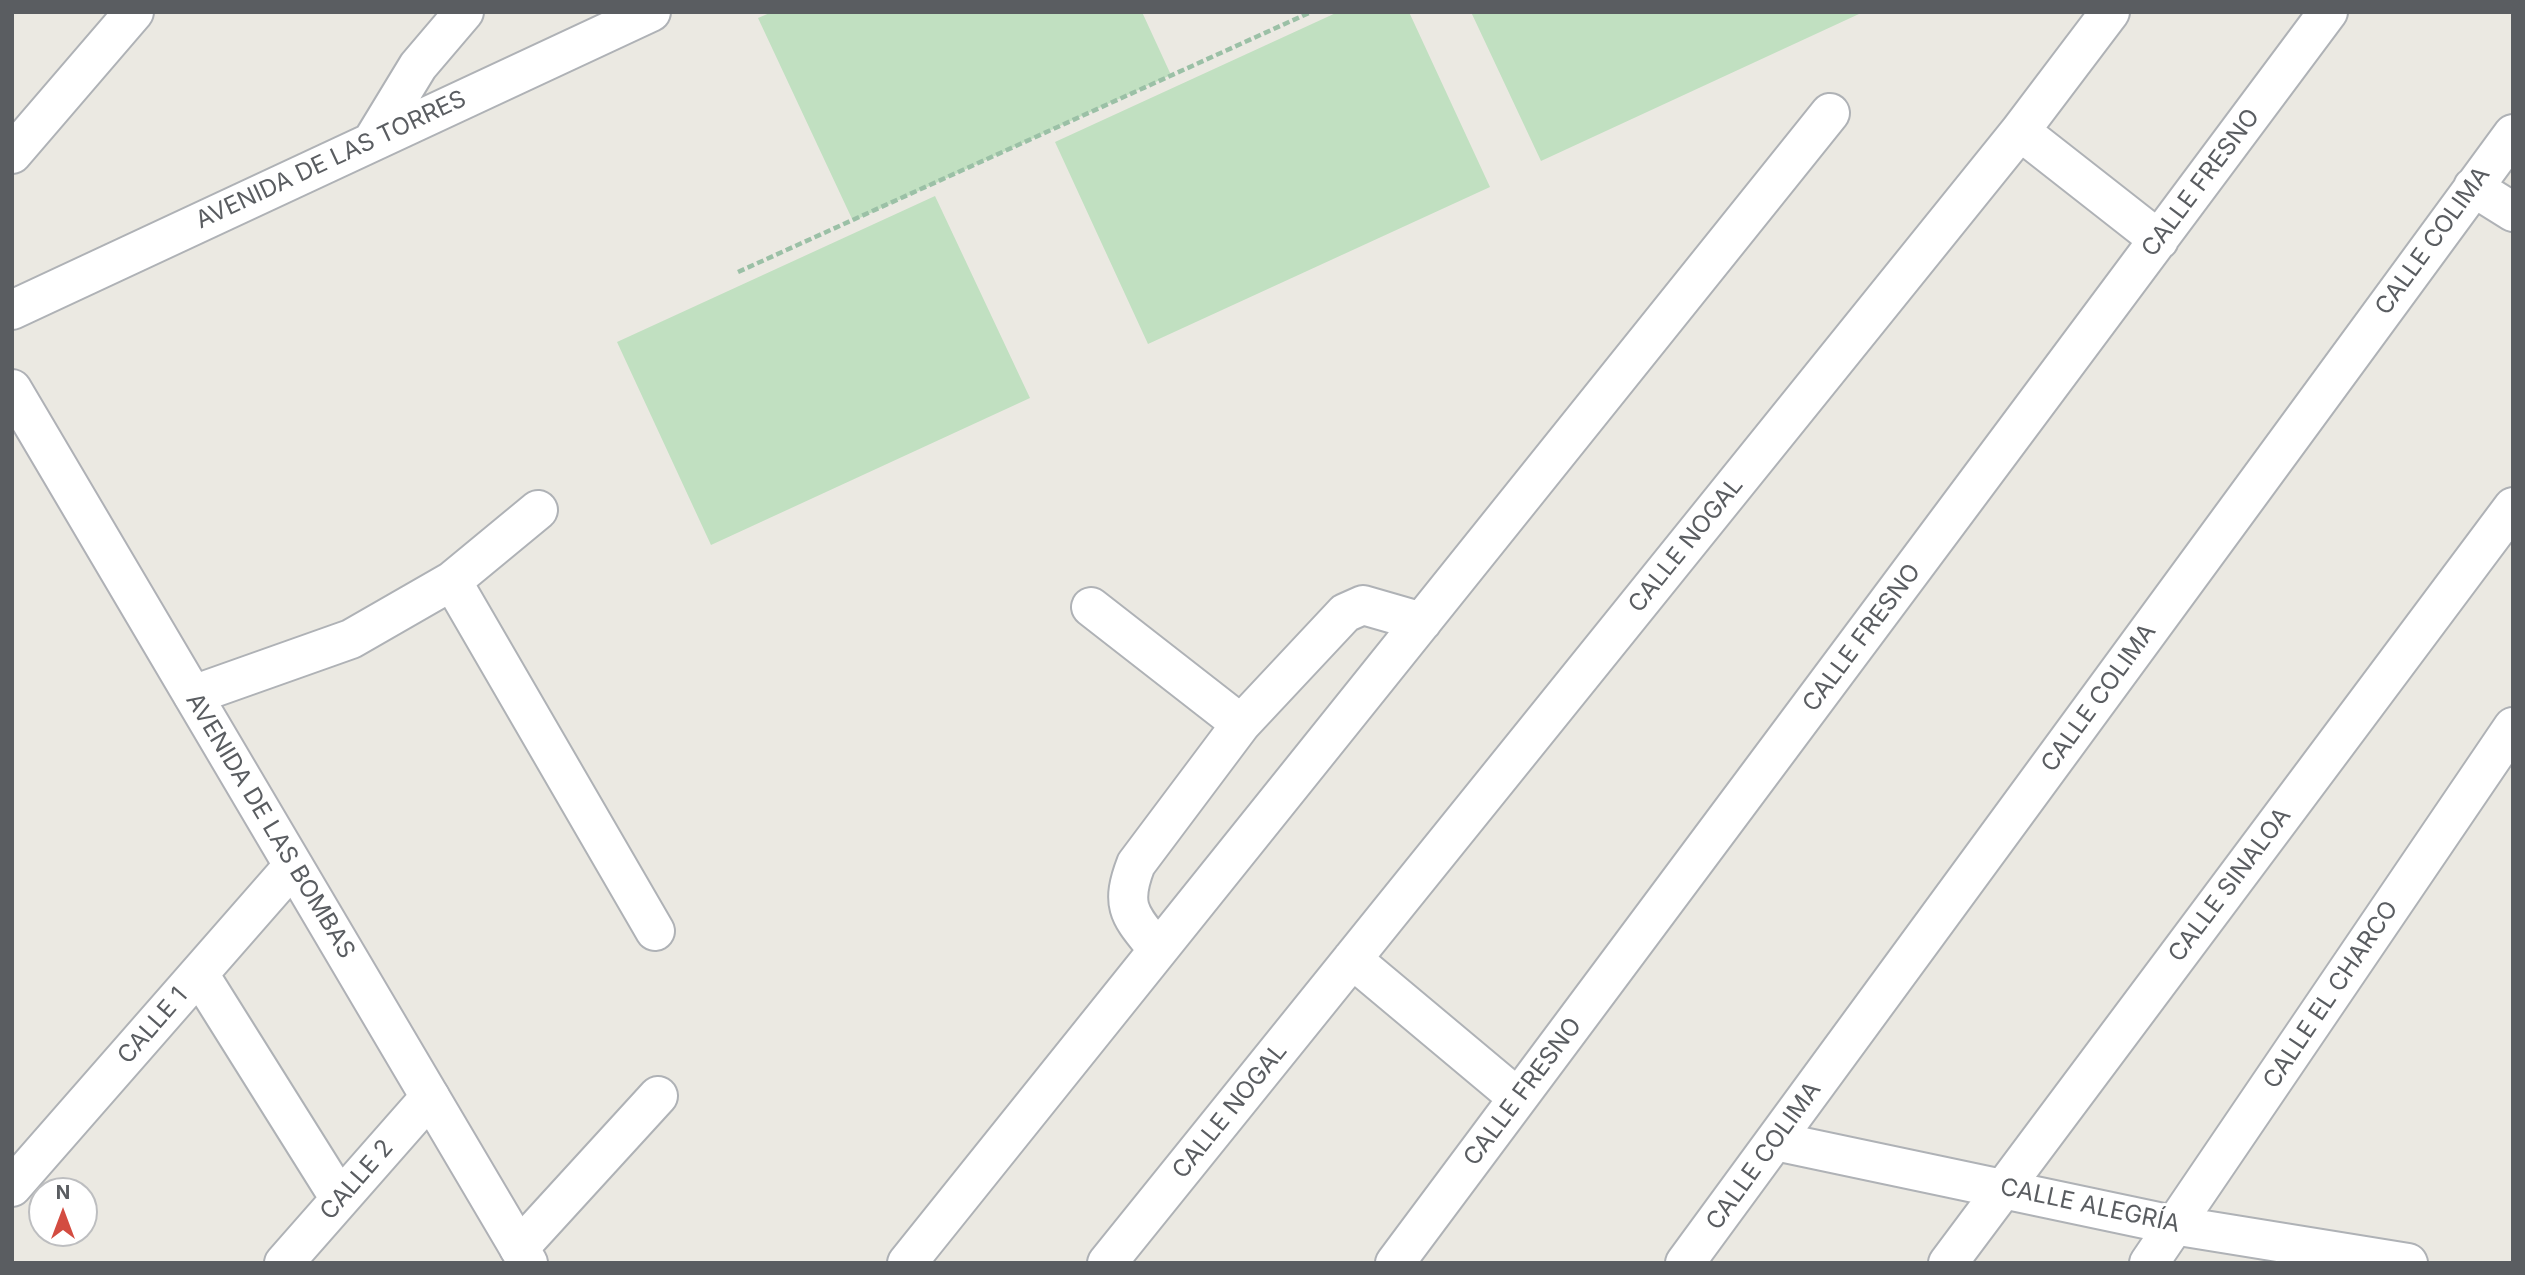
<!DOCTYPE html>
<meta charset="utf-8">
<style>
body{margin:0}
#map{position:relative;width:2525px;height:1275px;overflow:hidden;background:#ebe9e2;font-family:Inter,sans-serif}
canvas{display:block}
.frame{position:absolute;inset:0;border:14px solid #5a5d61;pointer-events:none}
.north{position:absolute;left:28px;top:1177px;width:70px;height:70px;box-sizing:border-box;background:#fff;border:2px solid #bdbec0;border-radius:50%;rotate:0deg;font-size:19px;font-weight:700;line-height:28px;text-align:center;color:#5a5d61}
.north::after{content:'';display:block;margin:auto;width:24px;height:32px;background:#d34c41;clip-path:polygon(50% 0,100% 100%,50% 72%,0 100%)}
</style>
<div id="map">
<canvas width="2525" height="1275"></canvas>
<div class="frame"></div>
<div class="north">N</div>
</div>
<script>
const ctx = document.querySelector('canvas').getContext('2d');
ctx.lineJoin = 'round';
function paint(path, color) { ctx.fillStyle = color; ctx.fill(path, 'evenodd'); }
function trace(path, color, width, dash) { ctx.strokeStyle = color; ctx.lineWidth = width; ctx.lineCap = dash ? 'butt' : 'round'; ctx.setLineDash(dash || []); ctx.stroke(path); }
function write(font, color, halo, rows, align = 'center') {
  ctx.font = font + ' Inter,sans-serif'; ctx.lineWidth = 6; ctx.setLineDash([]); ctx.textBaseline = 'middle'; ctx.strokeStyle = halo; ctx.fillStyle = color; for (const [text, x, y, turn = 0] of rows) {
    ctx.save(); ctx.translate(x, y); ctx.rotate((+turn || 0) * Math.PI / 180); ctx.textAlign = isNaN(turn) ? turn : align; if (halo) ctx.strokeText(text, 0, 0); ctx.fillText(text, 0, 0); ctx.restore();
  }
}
const green = new Path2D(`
 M772 12H1142L1171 75 853 221 758 18Z
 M1338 12H1409L1490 187 1148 344 1055 142Z
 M1471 12H1858L1859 14 1541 161Z
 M935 196 1030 398 711 545 617 342Z`);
const path = new Path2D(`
 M738 272 1311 12`);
const minor = new Path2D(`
 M2020 131 2159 240
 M373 140 418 66 464 12
 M12 154 134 12
 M2473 187 2513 212
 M12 310 651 12
 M452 581 655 931
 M1091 607 1241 724
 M193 695 351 639 452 581 538 510
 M1158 950C1131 916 1119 908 1136 864L1241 724 1345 613 1363 605 1422 622
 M1352 959 1518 1098
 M199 974 340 1199
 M1775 1141 2173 1225 2408 1263
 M12 1187 293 866
 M519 1248 658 1096
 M284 1263 430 1097
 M907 1263 1830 113
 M1107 1263 2020 131 2110 12
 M1395 1263 2328 12
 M1685 1263 2513 134
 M1948 1263 2513 507
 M2149 1263 2513 727`);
const secondary = new Path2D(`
 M12 389 528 1263`);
const streetNames = [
 ["AVENIDA DE LAS TORRES",331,160,-25],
 ["CALLE FRESNO",2201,183,-53],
 ["CALLE COLIMA",2433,241,-54],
 ["CALLE NOGAL",1686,545,-51],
 ["CALLE FRESNO",1862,638,-53],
 ["CALLE COLIMA",2099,698,-54],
 ["AVENIDA DE LAS BOMBAS",270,826,59],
 ["CALLE SINALOA",2230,885,-53],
 ["CALLE EL CHARCO",2331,995,-56],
 ["CALLE 1",153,1026,-49],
 ["CALLE FRESNO",1523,1092,-53],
 ["CALLE NOGAL",1230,1111,-51],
 ["CALLE COLIMA",1764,1156,-54],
 ["CALLE 2",357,1180,-49],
 ["CALLE ALEGRÍA",2090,1206,12]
];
paint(green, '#c1e0c1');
trace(minor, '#afb2b6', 42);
trace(secondary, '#afb1b6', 42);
trace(path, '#9bc0a6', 4.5, [7, 3.5]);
trace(minor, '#fff', 38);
trace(secondary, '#fff', 38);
write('24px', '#5a5d61', '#fff', streetNames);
</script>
